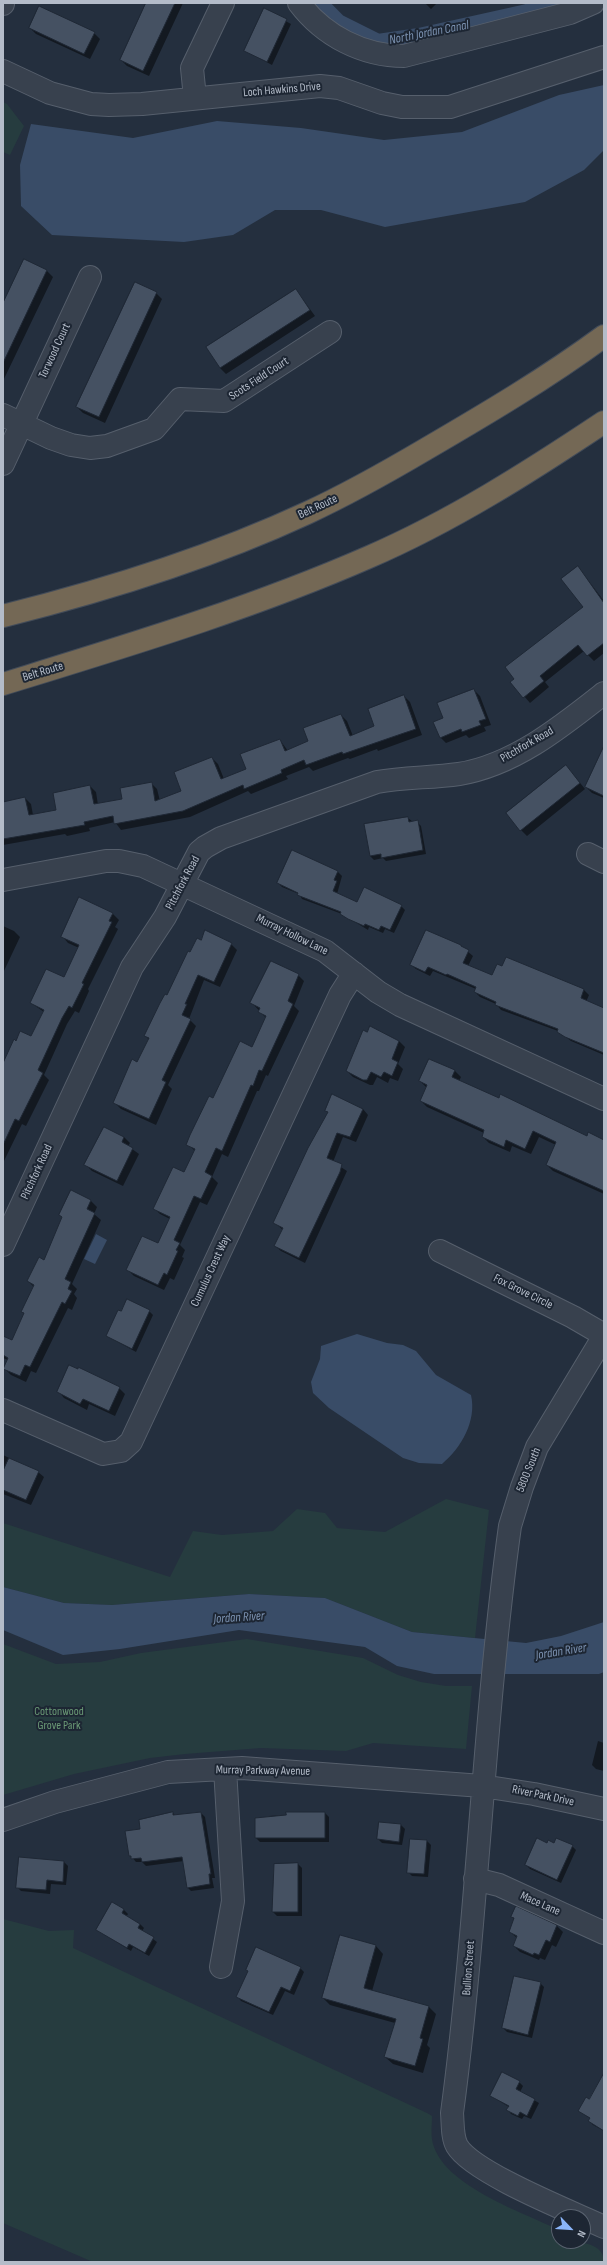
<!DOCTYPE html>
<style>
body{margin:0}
#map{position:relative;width:607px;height:2265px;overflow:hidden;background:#242f3e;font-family:"Sofia Sans Condensed",sans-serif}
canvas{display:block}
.frame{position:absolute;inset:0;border:4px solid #b4bcc9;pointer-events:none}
.north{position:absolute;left:551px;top:2209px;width:40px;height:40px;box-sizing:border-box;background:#1d2633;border:1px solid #59626f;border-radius:50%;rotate:115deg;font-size:11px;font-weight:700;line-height:16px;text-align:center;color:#b4bcc9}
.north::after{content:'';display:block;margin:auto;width:14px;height:18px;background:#8ab4f8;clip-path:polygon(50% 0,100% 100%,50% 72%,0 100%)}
</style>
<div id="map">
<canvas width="607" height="2265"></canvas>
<div class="frame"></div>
<div class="north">N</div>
</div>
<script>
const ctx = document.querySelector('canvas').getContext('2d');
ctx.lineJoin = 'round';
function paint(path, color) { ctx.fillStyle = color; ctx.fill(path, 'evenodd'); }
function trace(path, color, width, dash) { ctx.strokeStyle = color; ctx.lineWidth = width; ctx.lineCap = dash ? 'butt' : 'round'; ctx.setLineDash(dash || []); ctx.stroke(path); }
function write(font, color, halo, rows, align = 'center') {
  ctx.font = font + ' "Sofia Sans Condensed",sans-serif'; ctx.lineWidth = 4; ctx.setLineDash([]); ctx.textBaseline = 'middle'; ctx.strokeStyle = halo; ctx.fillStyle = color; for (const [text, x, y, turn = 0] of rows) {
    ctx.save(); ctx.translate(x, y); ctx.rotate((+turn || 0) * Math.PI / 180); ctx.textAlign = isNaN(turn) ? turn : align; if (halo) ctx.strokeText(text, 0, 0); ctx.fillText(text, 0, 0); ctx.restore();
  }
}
const green = new Path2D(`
 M3 102 7 104 24 126 10 155 3 152Z
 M446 1499 489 1510 475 1638 412 1632 325 1598 249 1594 112 1605 64 1603 3 1587V1523L170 1577 193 1531 222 1535 273 1531 297 1509 325 1513 337 1528 385 1532Z
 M247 1639 363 1658 398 1675 421 1682 446 1686H472L466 1749 373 1743 346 1751 261 1748 185 1754 150 1758 74 1774 3 1795V1644L56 1664 100 1662 141 1653Z
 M3 1919 49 1931 74 1930 73 1948 427 2113 432 2116C432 2126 430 2137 434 2147 448 2187 522 2212 559 2230V2241C574 2241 604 2241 604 2262H93L3 2223Z`);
const water = new Path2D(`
 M604 85V150L584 170 525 202 385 227 321 210H275L233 235 184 242 52 235 21 206 20 165 31 124 133 138 217 121 301 128 384 140 462 132 559 95Z
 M96 1234 107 1240 95 1264 84 1259Z
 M357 1334 387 1343 403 1345 416 1351 436 1375 471 1395C477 1421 461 1448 442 1464L419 1463 403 1458 329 1408 313 1393 311 1382 320 1359 321 1346Z
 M3 1587 64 1603 112 1605 249 1594 325 1598 412 1632 526 1643 561 1636 604 1622V1672L599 1674H434L397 1666 365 1647 239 1630 120 1649 63 1655 3 1630Z`);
const shadow = new Path2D(`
 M148 3H183L149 76 127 66 121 60Z
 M425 3H437L431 9Z
 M265 10 291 24 272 65 246 51Z
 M30 28 94 33 100 39 90 59 36 34Z
 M25 260 47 271 53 277 3 381V306Z
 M296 290 315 316 226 374 220 368Z
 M156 293 162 299 105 423 83 413 77 407Z
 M578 567 604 601V653L594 661 584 651 545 682 549 687 530 703 512 682 584 608Z
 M474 690 480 696 491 725 484 727 486 731 469 738 466 735 446 743 440 737 444 719Z
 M404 696 410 702 422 735 378 751 377 749 350 759 348 758 313 771 309 767 286 776 288 779 251 794 248 791 190 817 121 830 115 822 89 828 90 831 67 836 65 834 3 845V804L25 798 31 804 33 815 58 810 90 786 96 792 98 805 123 800 151 783 157 789 160 801 182 791 212 758 218 764 224 779 247 769 280 740 288 751 309 742 341 715 347 721 353 736 376 727Z
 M604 763V798L592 793 586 787Z
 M572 773 585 789 527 836 521 830Z
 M408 818 413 822H417L421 826 426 854 386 861 383 858 374 860 370 856Z
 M293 851 338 872 342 876 337 894 357 903 401 906 405 910 394 933 385 929 383 933 369 927 368 930 342 914 302 899 299 894 282 887 278 883Z
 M113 914 119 920 115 927 118 929 88 989 89 991 79 1013 75 1011 67 1024 44 1075 49 1080 26 1126 22 1124 3 1163V1065L17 1042 32 1038 44 1012 31 1003 64 978 79 948 68 943 62 936Z
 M3 926 14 931 20 937 3 973Z
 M201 941 231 944 237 950 220 987 204 980 189 1019 196 1026 168 1085 172 1089 156 1125 121 1109 115 1103 149 1040 145 1035 191 954Z
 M461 946 473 956 468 966 492 977 503 968 506 959 584 990 589 995 586 1002 604 1030V1055L571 1041 558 1031 501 1010 496 1004 480 997 475 992 476 989 433 971 430 976 416 969 411 965Z
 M298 975 304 981 294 1006 299 1011 268 1076 266 1075 259 1091H257L228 1157 222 1154 212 1177 218 1183 207 1205 200 1202 180 1245 185 1250 182 1257 184 1258 174 1280 170 1278 164 1290 134 1276 128 1270 159 1244 170 1219 160 1214 154 1208 184 1173 195 1151 188 1144 214 1099 253 1048 266 1018 252 1003Z
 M399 1041 405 1047 398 1064 403 1069 398 1081 390 1078 388 1083 377 1077 373 1085H370L353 1077 347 1071Z
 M430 1060 455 1071 461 1077 459 1081 587 1137 604 1140V1194L553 1171 547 1165 556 1145 539 1137 531 1154 512 1146 510 1152 489 1143 483 1137 484 1133 427 1107 421 1101 427 1088 420 1081Z
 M333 1096 363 1109 368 1115 356 1142 343 1137 333 1162 347 1171 305 1263 281 1251 275 1246 283 1230 275 1223 329 1113 326 1110Z
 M99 1137H124L130 1143 128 1146 139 1154 123 1186 92 1171 86 1165Z
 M91 1201 97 1207 94 1214 101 1220 72 1284 77 1289 74 1294 77 1298 72 1310 68 1308 36 1373 31 1371 26 1382 11 1375 4 1368 8 1360 3 1358V1337L12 1342 25 1315 22 1312 34 1287 28 1281 44 1261 63 1218 60 1215Z
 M149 1311 153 1315 136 1352 107 1336Z
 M78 1370 119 1388 125 1394 115 1416 89 1404 87 1410 64 1398 58 1391Z
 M3 1455 38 1472 44 1477 31 1505 3 1494Z
 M598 1741 604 1743V1771L596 1769 592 1765Z
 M173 1813 176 1816 201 1813 205 1817 215 1878H212L214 1888 191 1891 187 1887 184 1861 146 1866 142 1862H136L130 1855 141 1830Z
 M325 1813 329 1817V1842H260L256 1838 269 1816Z
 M401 1825 405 1829 402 1845 382 1843 378 1839Z
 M427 1841 431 1845 428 1877 412 1876 408 1872Z
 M547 1844 572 1846 576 1850 561 1883 530 1869 526 1865Z
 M20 1858 64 1862 68 1866 66 1885 51 1884 50 1894 21 1891 17 1887Z
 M298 1864 302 1868V1916H277L273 1912V1882Z
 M112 1904 124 1910 128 1914 126 1917 140 1924 144 1928 142 1931 157 1942 149 1956 133 1947 131 1951 97 1930Z
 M516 1908 557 1926 563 1932 556 1947 552 1945 545 1960 540 1958 539 1960 520 1952 514 1946 517 1938 510 1932 515 1920 512 1917Z
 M340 1936 376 1946 383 1954 372 1991 429 2007 436 2014 427 2045 430 2048 423 2073 393 2064 385 2057 395 2023 330 2005 323 1998Z
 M300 1968 304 1972 294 1995 285 1991 273 2015 241 2001 238 1997Z
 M540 1983 544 1987 532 2038 507 2032 503 2028Z
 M519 2082 523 2086 520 2092 539 2103 531 2119 524 2116 522 2119 511 2114 508 2110 509 2107 491 2096Z
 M604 2091V2131L593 2125 589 2121 591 2119 579 2111Z`);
const canal = new Path2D(`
 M318 3 338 23 378 43 419 37 527 13 550 3`);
const building = new Path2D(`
 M146 3H175L143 71 120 60Z
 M39 6 95 32 84 54 29 28Z
 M264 8 287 19 267 62 244 51Z
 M24 259 47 270 3 363V303Z
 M135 282 157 292 99 417 76 407Z
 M296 289 310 310 220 368 206 347Z
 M578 566 604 603V643L587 656 578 645 540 676 544 681 523 698 510 682 514 679 505 667 583 607 561 579Z
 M474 689 486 719 479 721 481 725 462 732 461 729 440 738 433 722 443 718 437 703Z
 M404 695 416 729 404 733 343 754 342 752 306 765 304 760 281 770 282 773 244 789 243 785 183 811 114 824 113 816 84 822 85 825 3 839V802L25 797 29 815 56 810 53 793 90 785 94 804 122 799 120 788 152 782 155 801 181 791 174 772 212 757 221 779 246 769 240 754 280 739 285 751 308 741 303 728 341 714 350 736 374 726 368 709Z
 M604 746V796L585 787Z
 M566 765 580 783 520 831 506 813Z
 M408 817 409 822 418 820 423 850 381 858V854L370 856 364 824Z
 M292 850 338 871 334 880 337 881 333 891 357 902 364 887 402 905 390 930 381 926 379 930 365 924 364 926 348 919 340 914 341 912 297 895 298 893 277 883Z
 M79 897 113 913 109 921 112 922 82 983 84 984 72 1008 69 1006 62 1018 38 1070 43 1073 19 1121 15 1119 3 1145V1063L14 1039 16 1041 20 1031 31 1036 44 1010 30 1003 46 969 64 977 79 945 61 937Z
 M205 930 232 943 214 982 198 975 185 1004H187L182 1015 191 1019 162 1080 166 1082 149 1119 113 1103 132 1059 137 1062 149 1038 144 1036 160 1003 165 994 167 995 188 951 190 952 197 938 201 940Z
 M426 930 461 945V946L469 950 463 963 492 975 497 964 502 966 506 957 584 989 581 998 604 1008V1053L565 1037 557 1032 558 1029 495 1005 496 1002 474 992 476 987 447 974 446 975 428 967 425 972 410 965Z
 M271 961 299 974 288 1001 293 1004 262 1071 259 1070 253 1086 251 1085 222 1151 216 1148 205 1172 212 1176 201 1199 194 1196 174 1240 180 1243 176 1250 178 1251 167 1275 164 1273 158 1285 126 1270 142 1236 158 1243 170 1217 153 1209 173 1167 184 1172 195 1149 186 1145 190 1135 209 1096 213 1098 240 1041 252 1047 266 1016 258 1012 260 1008 250 1003Z
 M370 1026 399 1041 392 1059 398 1062 392 1076 384 1072 381 1077 371 1072 367 1080H363L346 1071 363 1030 367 1032Z
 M429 1059 455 1070 452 1077 499 1098 500 1094 587 1136 588 1132 604 1140V1191L546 1165 556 1142 533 1131 525 1149 506 1140 504 1147 482 1137 484 1130 420 1101 427 1085 419 1081Z
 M332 1094 363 1109 350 1137 337 1133 327 1158 342 1164 340 1172 299 1258 274 1246 283 1228 273 1223 308 1148 328 1112 325 1111Z
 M104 1127 124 1137 122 1142 133 1148 117 1181 84 1165Z
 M71 1190 91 1200 87 1209 95 1213 65 1279 71 1282 68 1289 72 1291 65 1304 62 1302 30 1367 25 1365 20 1376 3 1369 8 1358 3 1355V1336L12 1340 24 1313 21 1312 34 1285 27 1281 39 1257 44 1260 62 1217 59 1215Z
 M127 1299 150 1310 132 1349 106 1336 118 1310 121 1311Z
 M69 1365 78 1369V1367L120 1387 109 1411 83 1399 80 1404 57 1392Z
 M9 1458 39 1471 26 1500 3 1490V1471Z
 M173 1812V1815L201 1812 211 1874H209L210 1884 187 1888 182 1857 142 1862 141 1858 131 1859V1856H129L125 1831 140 1829 139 1820Z
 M286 1812H325V1838H255V1818L286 1815Z
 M379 1822 401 1824 399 1842 377 1839Z
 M537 1838 547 1843 548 1840 554 1843 556 1838 573 1845 557 1880 525 1865Z
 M410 1839 427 1840 424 1874 407 1873Z
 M19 1857 64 1861 63 1882 47 1880 46 1890 16 1888Z
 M298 1863V1912H272L274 1864Z
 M112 1902 124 1909 122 1913 140 1924 138 1928 154 1937 145 1953 129 1944 127 1948 96 1930Z
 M516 1906 557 1925 550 1942 546 1940 539 1955 534 1953 533 1955 513 1946 517 1936 509 1932 514 1918 511 1917Z
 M340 1935 376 1945 364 1988 429 2006 420 2038 423 2039 415 2066 384 2057 396 2019 322 1998Z
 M256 1947 301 1967 290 1991 281 1987 269 2012 236 1997 248 1971 246 1970Z
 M514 1976 541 1982 528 2035 502 2028Z
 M502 2072 520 2081 516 2089 535 2099 527 2116 520 2112 518 2116 506 2110 509 2106 490 2096Z
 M604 2073V2131L588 2121 590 2118 578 2111 586 2097 589 2099Z`);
const minor = new Path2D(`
 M299 3C324 36 363 56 404 56L570 13 593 3
 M3 4V3
 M3 71 50 93 91 104 109 105 142 104 320 86 339 88 382 103 402 107H450L604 57
 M195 98 192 68 223 3
 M3 415 51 438 71 445 90 448 107 446 154 429 180 399 224 401 330 332
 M3 464 90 277
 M588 854 604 862
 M3 880 106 861H119L143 866 325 951 378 992 400 1005 604 1099
 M3 1245 132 967 165 917 199 852 205 847 221 838 377 782C404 777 431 778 459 774 514 765 561 727 604 693
 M440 1251 573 1317 604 1335
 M604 1336 537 1447 522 1487 510 1526C483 1721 478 1918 452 2113 453 2124 452 2137 457 2146 473 2173 572 2212 604 2227
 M3 1410 103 1454 121 1451 131 1442 340 995 354 973
 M3 1820 55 1802 168 1772 242 1768 482 1786 534 1794 604 1809
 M475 1879 499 1885 604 1933
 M221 1967 233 1901 225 1769`);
const highway = new Path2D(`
 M3 616C107 590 210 558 307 513 348 494 387 472 426 449 486 414 547 378 604 336
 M3 684C126 646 250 609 369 557 452 521 529 472 604 422`);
const streetNames = [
 ["Loch Hawkins Drive",282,90,-5],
 ["Torwood Court",55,351,-65],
 ["Scots Field Court",259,379,-33],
 ["Belt Route",318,507,-25],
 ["Belt Route",43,672,-17],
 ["Pitchfork Road",527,745,-30],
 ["Pitchfork Road",183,883,-62],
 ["Murray Hollow Lane",292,935,26],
 ["Pitchfork Road",37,1172,-65],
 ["Cumulus Crest Way",211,1271,-65],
 ["Fox Grove Circle",523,1292,26],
 ["5800 South",529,1470,-68],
 ["Murray Parkway Avenue",263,1771,1],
 ["River Park Drive",543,1796,12],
 ["Mace Lane",540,1904,24],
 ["Bullion Street",469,1968,-86]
];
const parkNames = [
 ["Cottonwood",59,1712],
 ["Grove Park",59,1726]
];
const waterNames = [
 ["North Jordan Canal",429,33,-11],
 ["Jordan River",239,1618,-4],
 ["Jordan River",561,1652,-9]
];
paint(green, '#263c3f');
paint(water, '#394c67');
paint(shadow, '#0007');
trace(canal, '#394c67', 18);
paint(building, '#455162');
trace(building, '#1f2835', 1);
trace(minor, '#565f6c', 24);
trace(highway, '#434c59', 24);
trace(minor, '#38414e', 22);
trace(highway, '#746855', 22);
write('12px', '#b4bcc9', '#1d2633', streetNames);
write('12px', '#6b9a76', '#1d2633', parkNames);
write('italic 13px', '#7c92b1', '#1d2633', waterNames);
</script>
